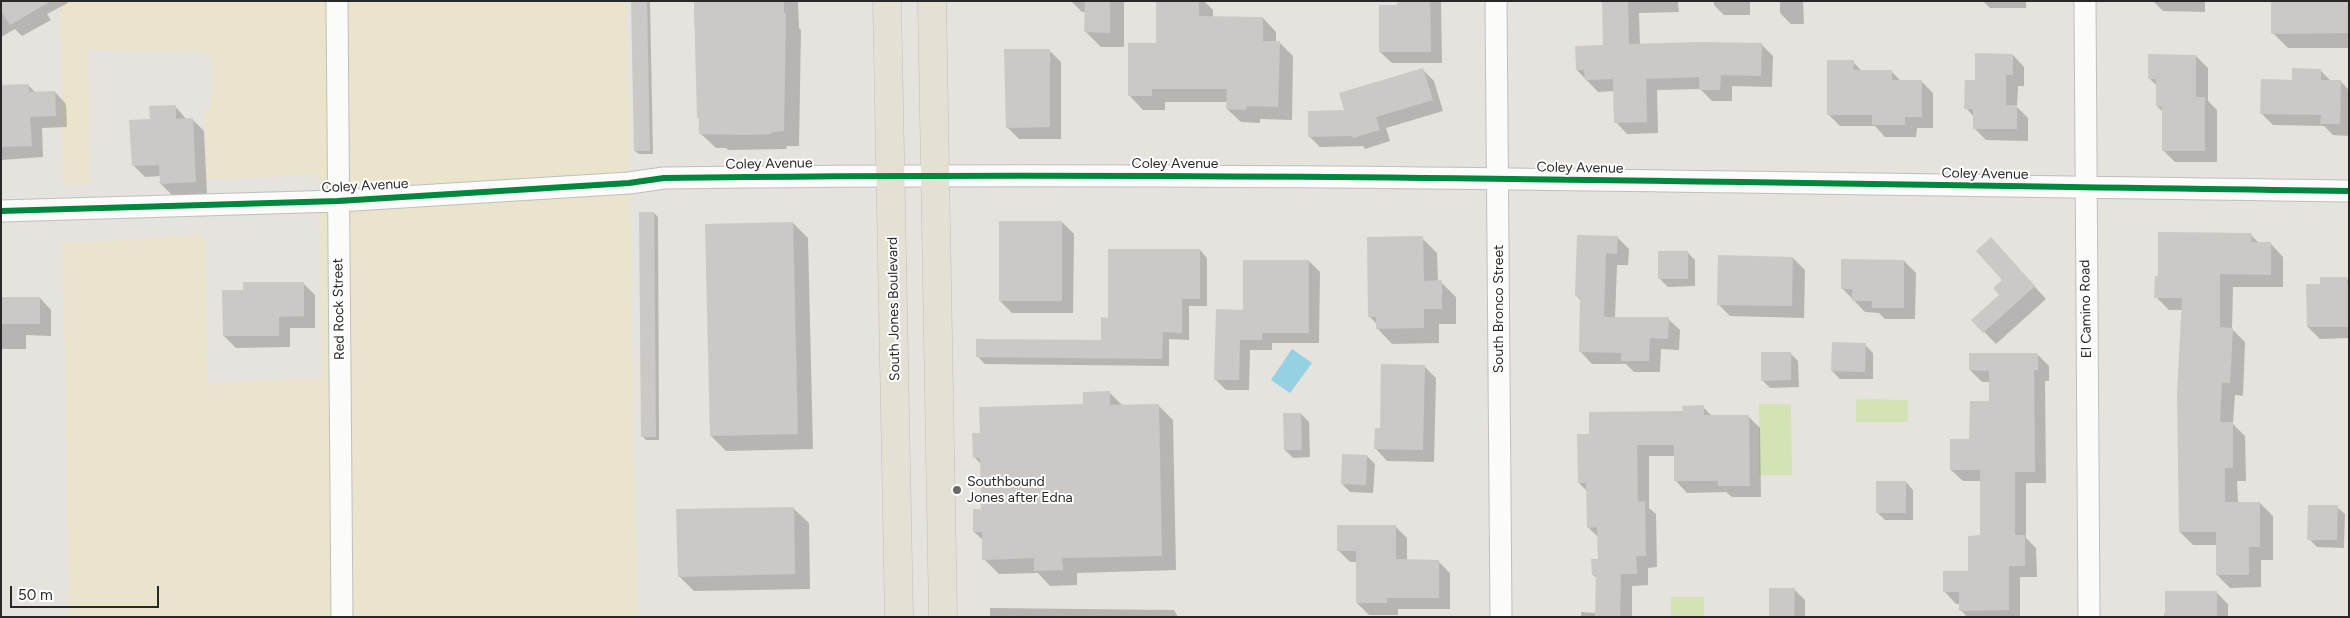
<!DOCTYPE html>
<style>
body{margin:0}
#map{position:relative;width:2350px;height:618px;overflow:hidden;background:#e6e2de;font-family:Figtree,sans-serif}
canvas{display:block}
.frame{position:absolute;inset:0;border:2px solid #282828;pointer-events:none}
.scale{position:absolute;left:10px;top:586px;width:149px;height:22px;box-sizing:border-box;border:2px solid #282828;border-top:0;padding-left:6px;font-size:15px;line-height:18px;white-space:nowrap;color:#282828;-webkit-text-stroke:4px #fff;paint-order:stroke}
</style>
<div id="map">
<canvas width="2350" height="618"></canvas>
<div class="frame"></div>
<div class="scale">50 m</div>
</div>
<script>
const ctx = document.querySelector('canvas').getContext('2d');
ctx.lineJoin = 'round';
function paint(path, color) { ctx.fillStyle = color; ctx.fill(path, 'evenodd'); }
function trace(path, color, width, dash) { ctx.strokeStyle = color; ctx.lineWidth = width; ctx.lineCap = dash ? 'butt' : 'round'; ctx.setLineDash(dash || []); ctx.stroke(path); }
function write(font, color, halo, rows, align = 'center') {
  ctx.font = font + ' Figtree,sans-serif'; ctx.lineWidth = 4; ctx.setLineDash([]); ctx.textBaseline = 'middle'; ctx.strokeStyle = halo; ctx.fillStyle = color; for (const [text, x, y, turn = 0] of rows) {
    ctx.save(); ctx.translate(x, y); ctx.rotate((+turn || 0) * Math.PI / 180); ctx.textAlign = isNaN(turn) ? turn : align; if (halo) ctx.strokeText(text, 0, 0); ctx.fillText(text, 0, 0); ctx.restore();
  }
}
const sand = new Path2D(`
 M61 1H626L637 617H69L63 244 205 235 208 384 322 378 319 174 205 180 207 175 205 114 212 104 213 61 204 52 88 50 90 184 63 185Z`);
const pitch = new Path2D(`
 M1856 399 1908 400V422H1856Z
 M1759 404H1791L1792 475H1759Z
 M1671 597H1704V617H1671Z`);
const water = new Path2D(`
 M1292 349 1312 363 1290 393 1271 380Z`);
const shadow = new Path2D(`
 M1 1H67L68 3 47 14 51 20 22 36 15 29 1 37Z
 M632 1H650L653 154H639L635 151Z
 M694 1H798L799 28 801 30 799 146H787L786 149 728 150 726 148H716L700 133V120L698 118Z
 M1071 1H1124V47H1101L1086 32V12H1082Z
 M1157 1H1204L1213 10V17L1263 18 1276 32V42H1279L1293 56 1292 120 1260 119V123L1241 122 1227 109 1228 102H1165V110H1143L1130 96 1157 44Z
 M1398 1H1441L1442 63H1392L1380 52 1399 6Z
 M1604 1H1678L1679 12 1639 13 1640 45 1761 44 1773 56 1772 87 1732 86V101H1712L1700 89 1657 90 1658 133 1627 134 1616 122 1615 91 1598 92 1577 70 1604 46Z
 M1714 1H1750V15H1724L1714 5Z
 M1780 1H1803L1804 24H1791L1780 13Z
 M1983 1H2026V8H1990Z
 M2153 1H2205V12L2163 11Z
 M2349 1V48H2288L2273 33Z
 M1049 50 1061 62V139H1019L1007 127Z
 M2013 55 2024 67V86H2018L2017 107 2028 118V141L1986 140 1974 128V117L1966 108 1976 82Z
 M2196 56 2208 68V101L2217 110V162H2175L2163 150V112L2157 106V86L2150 79Z
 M1853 62 1863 72H1892L1901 81H1921L1933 93V128H1917L1916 137H1885L1875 126H1840L1828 114Z
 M1423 70 1434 81 1443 111 1386 128 1390 141 1365 149 1363 146 1320 147 1309 136 1346 111Z
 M2320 70 2331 81 2341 82 2349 90V136L2333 135 2324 126 2273 125 2261 113 2293 81Z
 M28 85 36 93 55 92 66 104 67 127 42 128 43 157 1 160V86Z
 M175 106 187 120 192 119 204 131 207 194 173 196 161 184V176L145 177 133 165 151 121Z
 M654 213 658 217 659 440H646L642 436Z
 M1062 222 1074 234 1073 313H1012L1000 301Z
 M793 223 808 238 813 449 726 451 711 436Z
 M2251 235 2260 244H2271L2283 257V287H2233L2232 329 2245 342 2243 396 2235 395 2233 424 2245 436 2246 481H2237L2238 503H2260L2273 516V560H2261V587L2230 588 2217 575V545H2193L2180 532 2182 310H2169L2156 297Z
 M1579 236 1617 237 1629 249 1628 265H1617L1615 318 1668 319 1680 330 1679 350 1661 349 1660 372H1634L1626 364H1592L1581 352V301L1577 296Z
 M1422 238 1437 253 1438 282H1441L1456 297V324H1439V343L1392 344 1377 328V324L1370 317Z
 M1200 250 1207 258V306H1189V340L1169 339V366L985 364 977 356 1102 342 1110 319Z
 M2002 251 2046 299 1996 344 1973 320 2001 295 2004 280Z
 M1687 252 1695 260V286L1668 287 1660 279Z
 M1793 258 1805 270 1804 318 1730 316 1718 304Z
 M1309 261 1320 272 1319 343H1272V350H1250L1249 390H1226L1215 379 1244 311Z
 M1904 261 1916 273 1915 319H1885L1879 313 1865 312 1842 288Z
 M2346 278 2349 281V338L2320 339 2308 327 2322 286Z
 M303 283 315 295V328H290V347L236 348 224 336 244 291Z
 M1 298H40L51 310V336L26 335V349H1Z
 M1865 345 1873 353V379H1840L1832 371Z
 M1790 353 1798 361 1799 387 1770 388 1762 380Z
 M2038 355 2049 366V381H2045L2046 483H2026V538L2036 548 2037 577H2020V617H1967L1961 610V604H1956L1945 592 1970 572 1982 537V481H1963L1951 470 1971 440 1990 403V382H1982L1970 370Z
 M1424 366 1436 378 1434 462 1387 461 1376 449 1381 429Z
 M1109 392 1123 406 1158 405 1173 420 1176 570 1077 573V585L1050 586 1038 573 999 574 984 559 983 540 974 532 982 510V465L974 457 981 434 1085 406Z
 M1703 407 1713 417 1748 416 1760 428 1761 497H1732L1726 492 1687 493 1676 481 1675 456H1649V508L1656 514 1657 567 1648 568V585L1632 586V617H1581V612L1597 613 1598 579 1593 575 1599 560 1598 537 1588 527 1587 491 1579 483 1590 435Z
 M1301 414 1309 422 1310 457 1293 458 1285 450Z
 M1367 456 1375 464 1373 493 1350 492 1342 484Z
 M1906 482 1913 490V520H1885L1877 512Z
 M2337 507 2345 514 2344 548 2317 547 2309 539Z
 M793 508 809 523 810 589 694 591 679 576Z
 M1395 526 1407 538V561H1438L1450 573V609H1398V615H1369L1357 603V562H1350L1338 550Z
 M1794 589 1805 600V617H1770Z
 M2216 592 2228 604V617H2164V614Z
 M990 608 1174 610 1178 617H990Z`);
const building = new Path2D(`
 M1 1H51L10 25 1 11Z
 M631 1H647L650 151H634Z
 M694 1H784V13H786L784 131 772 132 771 134 747 135 699 134V118H697Z
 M1085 1H1110V33L1084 32Z
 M1156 1H1199V16L1263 17V41H1280L1278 107 1247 106 1246 110 1226 109 1227 89H1152V96H1128V43H1156Z
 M1397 1H1430L1431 52H1379V5H1397Z
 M1602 1H1628L1629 44 1700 42 1762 43 1761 76 1721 75 1720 90H1699V77L1646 79 1647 122 1614 123 1613 79 1585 80 1584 70H1576L1575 46 1603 45Z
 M2271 1H2349V33L2271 34Z
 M1004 49H1050V127L1006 128Z
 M1975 53 2013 54V75H2006V105H2017V129H1973V109H1964L1965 80H1975Z
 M2148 54 2196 55V97H2205V151H2162V107L2156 106V79H2148Z
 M1827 60H1854L1853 70H1892V80H1922V117H1905V125H1872V115H1827Z
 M1423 68 1433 100 1376 117 1380 130 1353 138 1352 136 1308 137V111L1344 110 1339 93Z
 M2292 68 2321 69V80H2341L2340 124H2320L2321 115 2260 114 2261 79 2292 80Z
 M29 84V92L55 91 56 116 30 117 32 146 1 147V85Z
 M176 105V119L193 118 196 182 160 184 159 165 132 166 129 120 150 119 149 106Z
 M639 212H654L656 437H641Z
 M999 221H1062V301H999Z
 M793 222 798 434 710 436 705 224Z
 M2158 232 2252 233 2251 242H2271V275L2220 274V327L2233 328 2230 383H2222L2220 422H2233V468H2225V502H2260V547H2249V575H2216V532H2179L2177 393 2182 298H2154L2155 276H2158Z
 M1577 235 1618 236 1617 254 1606 253 1604 317H1669L1668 339 1650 338 1649 361H1621V353L1579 352 1580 297 1575 296Z
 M1423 236 1424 281 1442 280V309H1424V328L1376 329V317H1368L1367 237Z
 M1991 237 2035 286 1983 333 1971 320 1999 295 1993 288 2002 280 1976 251Z
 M1108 249H1200V299H1182V333L1163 332 1162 359 976 357V339L1101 340V317L1108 318Z
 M1658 251H1688V279H1658Z
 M1718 255 1793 257 1792 306 1717 305Z
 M1841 259 1904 260V308H1872V301H1852V289H1841Z
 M1243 260H1309V333H1262V340H1240L1239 380H1214L1216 309 1243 310Z
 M2320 277H2347V284H2349V327H2307L2306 284H2320Z
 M243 282H304V316L279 317V336H223L222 290H243Z
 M1 297H40V324H1Z
 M1832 342 1866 343 1865 372 1831 371Z
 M1761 352H1791V380L1761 381Z
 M1969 353H2038V370H2034L2035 472H2015V535H2025V566H2009V610L1959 611V592H1943V571H1968V536L1980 535V470H1950V439H1969L1970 401H1989V371L1969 370Z
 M1381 364 1425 365 1423 450 1374 449 1375 428H1380Z
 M1110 391V405L1159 404 1162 556 1062 558 1063 570 1034 571V558L982 560V532H973V509H981L980 458H973L972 433H980L979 407 1083 404V392Z
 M1704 405V415H1749L1750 486H1718V481H1674V445H1637L1638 502 1645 501 1646 556H1636L1637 574H1621L1620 617H1595L1596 575H1592L1591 559H1598L1597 527 1587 528 1586 483H1578L1577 434H1589V412L1683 411 1682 406Z
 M1283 413H1301L1302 450H1284Z
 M1342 454 1367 455 1366 485 1341 484Z
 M1876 481H1906V513H1876Z
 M2308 505H2338L2337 540H2307Z
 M794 507 795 574 678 577 676 509Z
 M1337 525H1396V559L1439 560V598H1387V603H1356V551H1337Z
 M1769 588H1795L1794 617H1769Z
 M2165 591H2217V617H2165Z`);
const street = new Path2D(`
 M337 1 342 617
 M1496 1 1501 617
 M2085 1 2089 617
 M1 211 338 201 629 183 664 178C1225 170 1787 184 2349 191`);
const primary = new Path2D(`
 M887 1 899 617
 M932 1 943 617`);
const cycleway = new Path2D(`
 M1 211 338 201 629 183 664 178C1225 170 1787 184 2349 191`);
const markers = [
 [957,490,5,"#6a6968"]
];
const streetNames = [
 ["Coley Avenue",769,164,-1],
 ["Coley Avenue",1175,164],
 ["Coley Avenue",1580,168,1],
 ["Coley Avenue",1985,174,1],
 ["Coley Avenue",365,186,-3],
 ["Red Rock Street",339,309,-91],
 ["South Jones Boulevard",894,309,-91],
 ["South Bronco Street",1499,309,-90],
 ["El Camino Road",2086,309,-91]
];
const poiNames = [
 ["Southbound",967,482],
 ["Jones after Edna",967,498]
];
paint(sand, '#eae4cd');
paint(pitch, '#d3e3b6');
paint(water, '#96d0e3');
paint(shadow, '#0003');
paint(building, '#cbc8c5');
trace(street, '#c0bebf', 23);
trace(primary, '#bfbdbc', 29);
trace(street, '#fbfbfa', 21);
trace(primary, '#e4e0d4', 28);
trace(cycleway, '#00873e', 6);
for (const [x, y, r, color] of markers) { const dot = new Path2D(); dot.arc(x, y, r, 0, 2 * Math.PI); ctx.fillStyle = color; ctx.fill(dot); trace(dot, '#fff', 2); }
write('14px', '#282828', '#fff', streetNames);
write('14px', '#282828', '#fff', poiNames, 'left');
</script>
